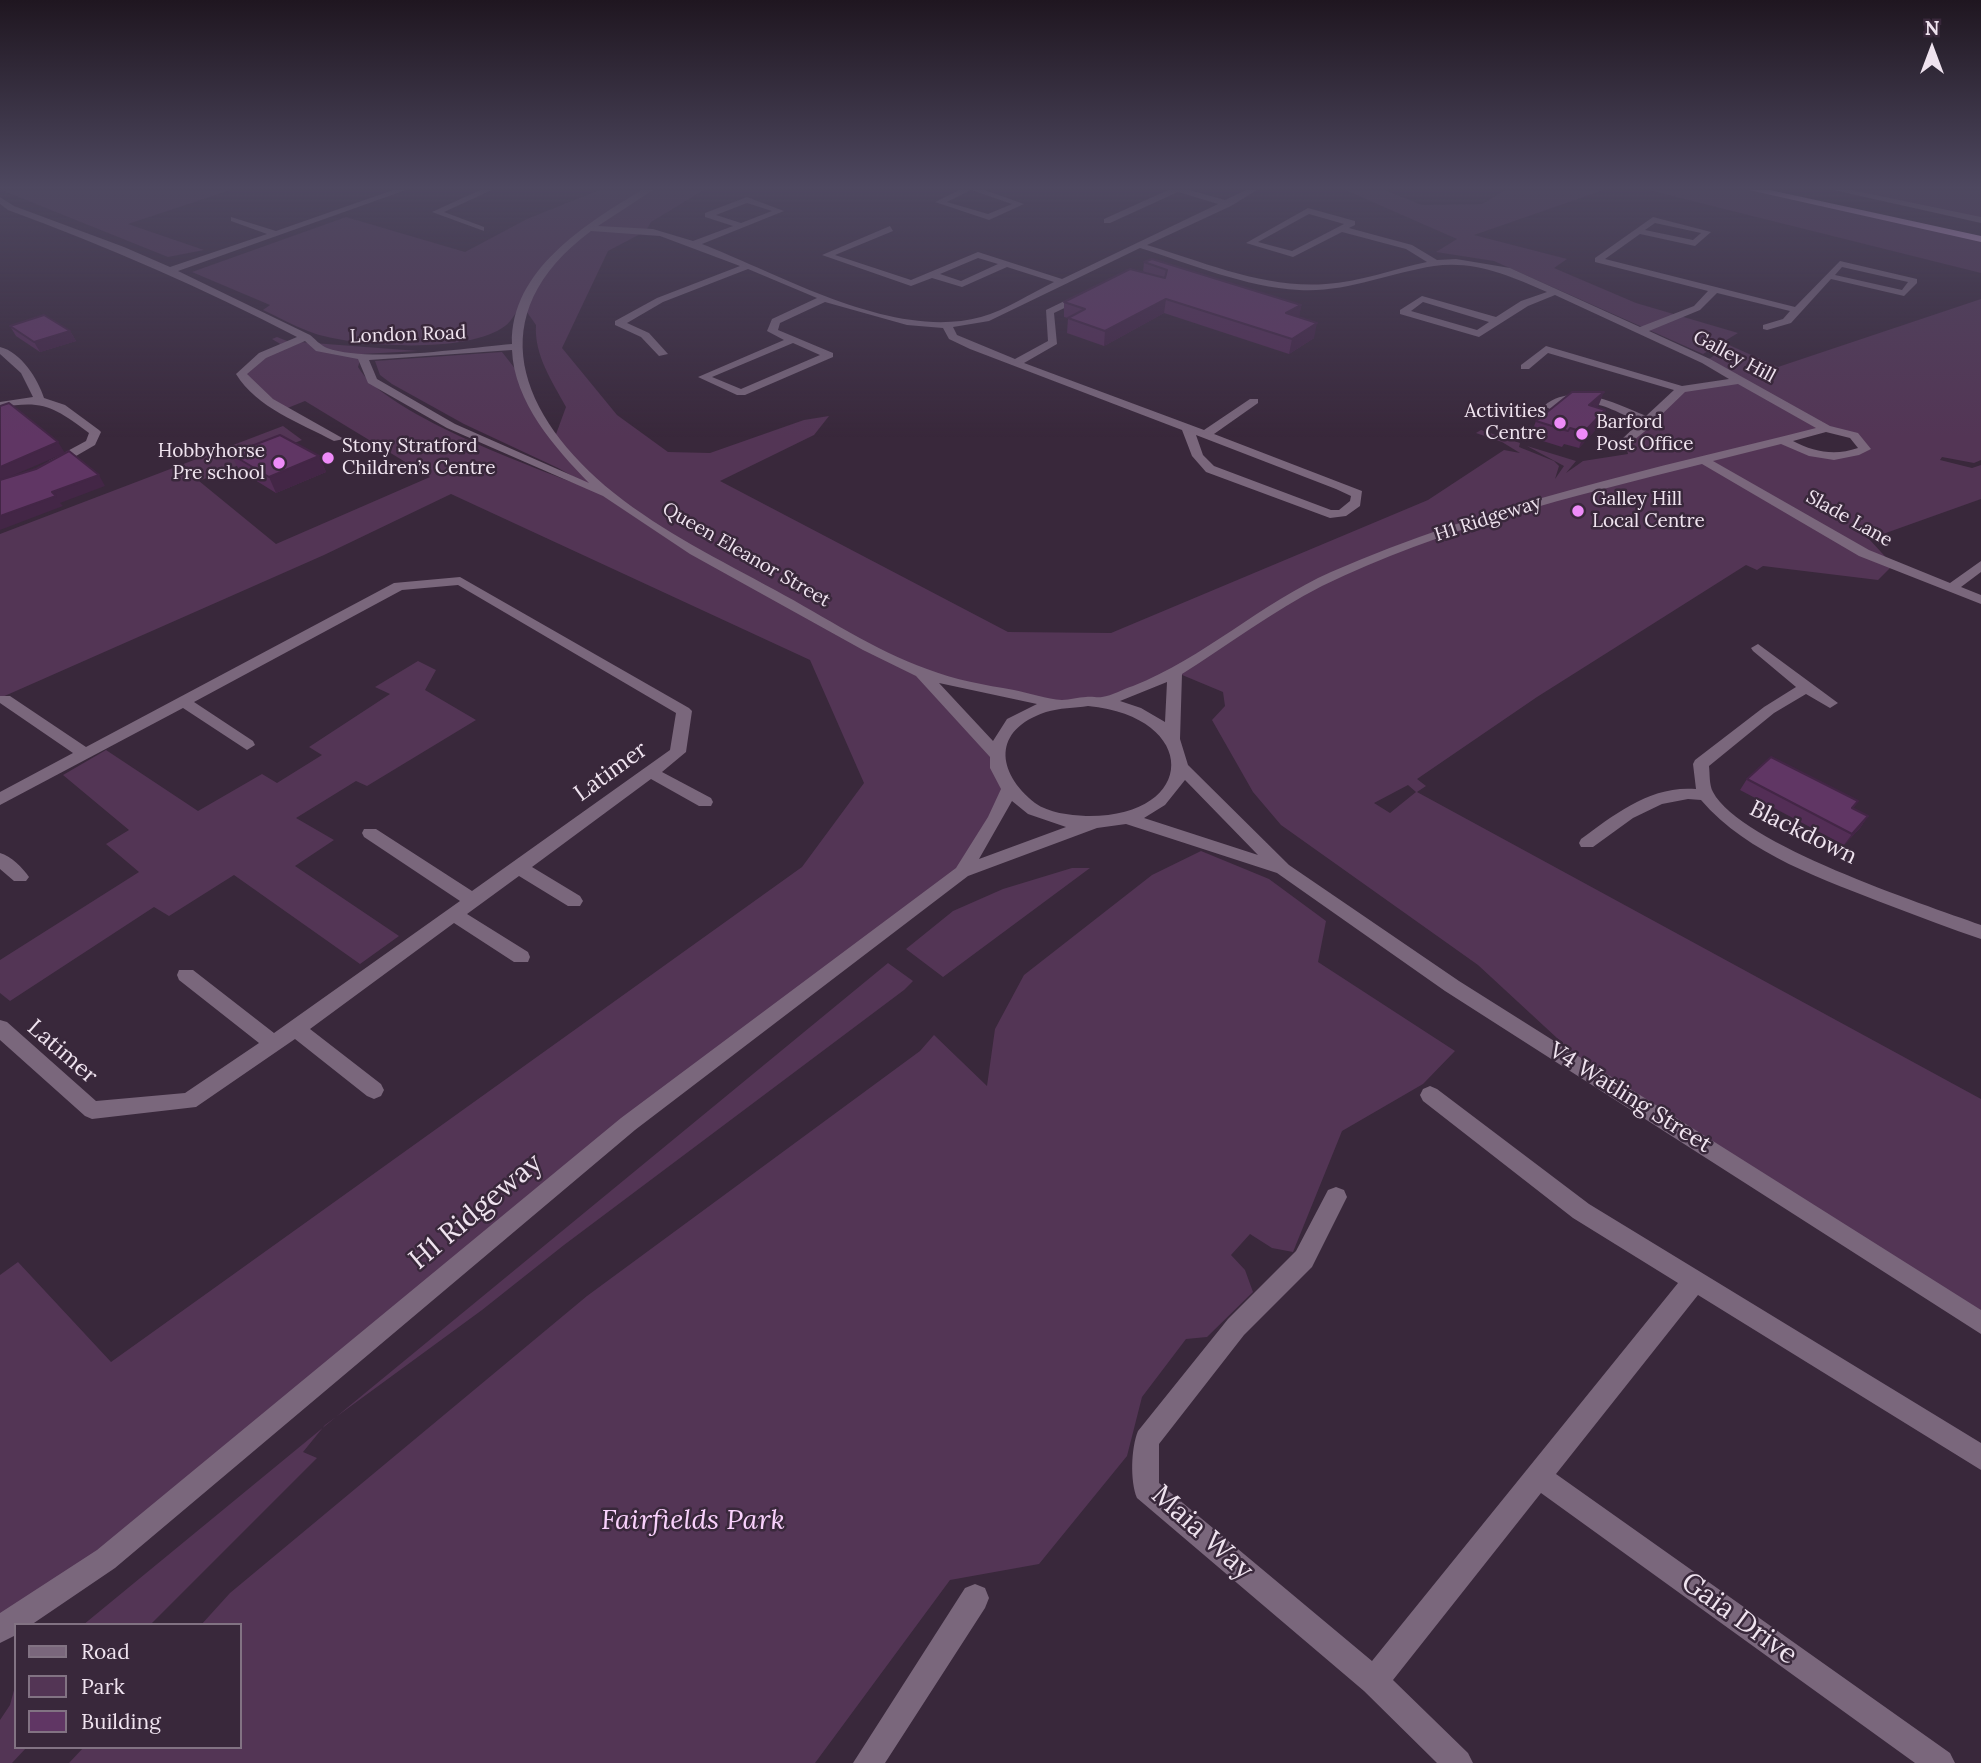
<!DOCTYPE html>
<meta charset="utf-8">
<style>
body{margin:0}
#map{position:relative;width:1981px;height:1763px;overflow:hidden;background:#39283b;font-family:Lora,serif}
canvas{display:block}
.legend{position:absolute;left:14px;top:1623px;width:228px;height:126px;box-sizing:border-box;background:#39283b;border:2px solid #827383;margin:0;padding:9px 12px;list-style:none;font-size:21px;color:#efe3ef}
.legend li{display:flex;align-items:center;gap:14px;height:35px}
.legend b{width:35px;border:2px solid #827383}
.north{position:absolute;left:1897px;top:14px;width:70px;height:70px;-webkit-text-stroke:5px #39283b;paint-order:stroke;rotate:0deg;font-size:19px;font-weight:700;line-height:28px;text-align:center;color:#efe3ef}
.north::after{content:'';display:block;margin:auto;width:24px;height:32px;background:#efe3ef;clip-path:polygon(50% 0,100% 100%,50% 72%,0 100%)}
</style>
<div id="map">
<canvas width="1981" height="1763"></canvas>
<ul class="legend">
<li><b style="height:9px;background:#7a677c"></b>Road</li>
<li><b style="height:19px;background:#533555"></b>Park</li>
<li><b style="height:19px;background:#603664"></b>Building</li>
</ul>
<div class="north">N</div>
</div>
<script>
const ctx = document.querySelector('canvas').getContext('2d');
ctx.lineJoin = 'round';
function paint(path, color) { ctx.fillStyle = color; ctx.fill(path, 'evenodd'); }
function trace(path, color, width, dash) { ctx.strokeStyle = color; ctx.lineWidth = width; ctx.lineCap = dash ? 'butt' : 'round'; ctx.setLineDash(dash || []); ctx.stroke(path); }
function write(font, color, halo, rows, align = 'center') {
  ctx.font = font + ' Lora,serif'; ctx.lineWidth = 5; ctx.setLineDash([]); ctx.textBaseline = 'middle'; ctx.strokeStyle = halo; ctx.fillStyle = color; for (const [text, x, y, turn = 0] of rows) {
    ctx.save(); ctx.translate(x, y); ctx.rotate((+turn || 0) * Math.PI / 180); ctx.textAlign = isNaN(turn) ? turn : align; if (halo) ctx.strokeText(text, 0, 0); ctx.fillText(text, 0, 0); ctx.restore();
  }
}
const green = new Path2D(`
 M1 190H231L128 224 204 250 168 257Z
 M599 190H704L651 222 646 231 608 251 562 348 617 415 668 452 710 453 804 420 829 416 814 435 720 481 1008 632 1111 633 1428 500 1504 450 1520 453 1502 442 1476 433 1481 430 1520 443 1519 447 1554 461 1559 466 1555 479 1564 466 1527 446 1576 461 1566 473 1583 461 1628 454 1625 442 1682 389 1740 380 1706 361 1729 345 1778 367 1981 299V460L1974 463 1942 457 1940 460 1972 468 1981 465V499L1869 539 1893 565 1878 580 1763 566 1757 570 1746 565 1537 697 1417 779 1426 786 1417 792 1981 1099V1314L1610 1087 1478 965 1281 825 1253 792 1212 720 1225 706 1223 692 1175 672 1104 702 1054 703 922 673 995 753 1008 791 962 872 628 1124 106 1559 0 1615V1275L18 1262 111 1362 802 867 864 783 810 660 451 494 324 555 0 698V534L283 426 302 440 199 481 276 544 430 477 305 401 285 409 241 374 282 345 272 339 277 337 287 341 418 351 362 354 358 367C386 416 548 473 604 494L558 468 464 424 392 384 380 375 375 361 502 352 520 375 555 437 566 407C552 381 534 355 536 325L522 305C516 311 512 321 505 326 468 354 360 347 316 334 298 328 280 318 263 310L270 305 192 272 346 217 465 252 527 219ZM1826 429 1854 435 1865 449C1835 463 1812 452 1783 440ZM1408 785 1416 792 1390 813 1374 803Z
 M1345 190H1385L1422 205 1482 204 1505 190H1604L1474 235 1567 259 1554 268 1636 303 1738 333 1703 354 1494 261 1436 252 1457 239Z
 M1648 190H1754L1981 239V273Z
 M1837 190H1981V220Z
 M418 661 436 670 425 690 476 720 367 786 356 781 296 818 334 840 295 866 399 936 360 964 234 875 169 916 154 907 10 1001 0 993V960L139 872 106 844 129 830 63 775 106 750 198 811 262 774 277 783 322 755 309 747 390 694 375 687Z
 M1201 851 1269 879 1326 921 1318 962 1455 1051 1423 1084 1342 1131 1293 1252 1272 1248 1250 1234 1231 1255 1245 1270 1253 1292 1207 1337 1186 1339 1142 1397 1127 1456 1039 1564 950 1580 815 1763H69L84 1747H240V1625H201L230 1593 587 1296 920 1051 934 1035 987 1086 995 1029 1024 975 1152 875Z
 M1072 868H1090L943 977 906 949 953 911 1003 889Z
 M888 963 913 981 904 990 564 1245 482 1310 325 1425 303 1452 317 1458 150 1625H83Z
 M16 1683V1747H27L12 1763H0V1720L10 1705Z`);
const minor = new Path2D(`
 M393 190H406L178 271 310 335C315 339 320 345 327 348 369 363 465 348 512 344 510 270 587 223 642 190H653L598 226 653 229 693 241 733 226 705 217V213L747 197 784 211 702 244C782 275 894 341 981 317 1006 310 1031 293 1054 282L1007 267 962 287 932 278 911 286 822 255 890 226 893 231 835 255 911 280 978 252 1062 279 1218 204 1178 192 1110 223H1104V219L1168 190H1190L1225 200 1246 190H1257L1231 206 1147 245C1204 262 1265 289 1326 284 1359 282 1394 269 1427 262L1406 249 1342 232 1293 257 1246 243 1308 208 1355 221V225L1349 228 1412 245 1437 260 1456 259 1510 268 1640 327 1694 306 1708 291 1595 262V258L1653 217 1711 232 1695 246 1640 234 1605 259 1795 307 1840 261 1917 279V283L1904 296 1831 279 1791 323 1767 330 1763 329V325L1783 319 1790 311 1717 293 1700 310 1649 331 1710 359 1830 426 1858 433 1871 449 1859 455 1834 460 1809 456 1781 444 1713 461 1869 550 1950 583 1981 561V572L1961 587 1981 595V604L1859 556 1702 464C1574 496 1441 528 1322 586 1273 611 1228 645 1182 674L1180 739 1188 765 1289 865 1459 981 1981 1310V1334L1445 991 1277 873 1126 824 1097 828 968 876 635 1130 115 1568 31 1625H16V1635L0 1643V1613L97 1550 621 1118 956 868 988 817 1001 789 990 768V757L916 676 863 650 690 554 603 496 447 428 368 383 358 359 316 351 305 341 266 358 247 374 273 399 344 439 334 441C300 423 257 408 236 374L259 353 297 337C203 288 108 247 8 210L0 204V197L14 206 124 247 170 267 267 234 231 221V217L276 231ZM747 203 772 211 741 223 716 215ZM1309 214 1344 224 1292 251 1258 242ZM1655 223 1701 233 1693 240 1645 230ZM591 231 660 236 740 266 657 298 615 321V325L641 337 659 356 668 354 649 333 627 323 663 302 748 269 817 298 772 319 767 331 784 340 698 377 737 395H745L833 357V353L778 330 780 323 825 302 907 325 943 328 949 339 970 349 1182 430 1192 456 1206 472 1330 518 1346 516 1360 506 1362 491 1214 434 1258 403V399H1250L1204 430 1024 363 1057 344 1054 313 1087 297V293H1081L1046 310 1048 341 1015 359 957 335 953 327 989 321 1140 248C1191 264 1245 287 1299 290 1345 293 1389 273 1434 266 1474 260 1511 276 1547 292L1521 301 1496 317 1422 296 1400 310V314L1479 337 1528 306 1555 295 1702 363 1729 379 1682 386 1546 346 1521 365V369H1529L1548 353 1674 390 1646 416C1617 404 1573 381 1544 406L1550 409C1592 396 1601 405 1640 422L1621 440V444H1629L1654 424 1655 421 1685 392 1738 384 1816 428C1653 469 1486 504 1331 572 1261 603 1204 658 1133 686 1123 689 1112 696 1102 697 1097 698 1092 696 1086 697 1078 697 1070 700 1062 700 1047 699 1029 693 1014 690 985 685 955 680 927 669 874 650 825 617 775 590 720 560 663 532 614 493 519 416 478 315 591 231ZM978 258 998 264 961 281 940 274ZM1842 267 1908 282 1902 290 1835 275ZM1423 302 1489 322 1477 330 1411 311ZM793 343 820 355 741 389 712 377ZM512 350C514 402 555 448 589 483L455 424 377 379 369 360ZM1826 432 1850 438 1858 448C1835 456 1814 452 1793 441ZM1196 435 1336 489 1351 496 1350 501 1339 510H1331L1214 466 1203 455ZM1167 682 1165 722 1141 708 1120 701ZM939 683 1037 704 1007 719 993 741ZM1088 706C1201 717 1198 818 1086 816 1069 815 1049 813 1035 803 996 772 992 730 1046 712 1059 708 1075 708 1088 706ZM1185 780 1258 855 1144 818 1165 805ZM1012 801 1028 814 1066 827 979 859Z
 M480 190H492L444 212 484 227V231L432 212Z
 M959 190H971L947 202 988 214 1012 204 971 190H985L1024 204 989 220 935 202Z
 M1833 190H1851L1981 217V223Z
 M0 347C21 352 38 379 44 398L65 405 99 430 101 432 95 445 57 467H49V461L86 441 89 433C55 408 43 399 0 408V402L33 397 21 373 0 354Z
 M460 577 689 708 692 711 686 752 662 772 711 798 713 802 711 806H699L651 779 532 867 580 896 583 901 580 906H568L519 876 467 914 528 952 530 957 528 962H514L454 923 310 1029 381 1084 384 1090 381 1096 374 1099 367 1096 295 1039 196 1107 92 1119 85 1116 0 1040V1020L7 1022 96 1101 185 1093 259 1043 179 980 177 975 179 970H193L274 1033 460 901 364 837 362 833 364 829H376L472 891 670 750 676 713 458 585 402 590 194 702 253 741 255 745 247 750 183 708 0 805V792L73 753 0 703V696H10L86 747 394 583Z
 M1758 644 1838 703 1830 708 1806 694 1774 713 1709 766C1710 774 1709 785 1713 792 1740 844 1923 904 1981 925V939C1951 929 1921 917 1891 906 1825 880 1748 855 1701 800L1688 799 1662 804 1633 818 1593 847H1581L1579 843 1581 839C1615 814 1651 785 1696 789L1693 764 1695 760 1764 707 1796 687 1753 651 1751 648Z
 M0 853C11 856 23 868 29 877L26 881H14L0 869Z
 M1430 1086 1437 1089 1589 1204 1981 1443V1470L1698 1295 1556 1474 1950 1753 1955 1763H1915L1541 1493 1393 1680 1468 1753 1473 1763H1437L1364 1691 1137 1498C1130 1481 1131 1448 1138 1431L1228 1319 1296 1251 1328 1190 1336 1187 1344 1190 1347 1197 1312 1267 1244 1335 1159 1444V1483L1372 1661 1678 1283 1573 1218 1423 1101 1420 1095 1423 1089Z
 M975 1584 985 1588 989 1598 985 1608 885 1763H853L965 1588Z`);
const highway = new Path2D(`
 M1749 190H1770L1981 236V242Z`);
const wall = new Path2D(`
 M1144 262 1301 305 1299 317 1314 338 1289 354 1164 313 1104 346 1067 333 1068 318 1064 317V302L1143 273Z
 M10 326 70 331 76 341 40 352 16 336Z
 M1597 408 1605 410 1599 426 1579 448 1564 444 1562 447 1530 437 1536 421Z
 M231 454 319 456 326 472 276 493 239 470Z
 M1747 779 1868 816 1860 828 1844 845 1740 790Z`);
const shadedWall = new Path2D(`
 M1166 299 1164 313 1104 346 1105 331Z
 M1301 305 1299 319 1286 313Z
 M1317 323 1314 338 1289 354 1292 339Z
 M70 331 76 341 40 352 34 342Z
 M1604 392 1598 407 1589 405Z
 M1605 410 1599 426 1579 448 1584 432Z
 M58 442 65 453 0 481V467Z
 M319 456 326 472 276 493 269 477Z
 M99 475 105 486 60 503 63 506 0 530V516L52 492Z
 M1868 816 1860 828 1844 845 1852 834Z`);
const building = new Path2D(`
 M1152 259 1301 305 1286 313 1317 323 1292 339 1166 299 1105 331 1068 318 1085 309 1064 302 1130 269 1165 278 1167 270 1144 262Z
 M44 315 70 331 34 342 10 326Z
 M1572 392H1604L1589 405 1605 410 1584 432 1570 428 1568 431 1536 421Z
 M9 403 58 442 0 467V406Z
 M280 435 319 456 269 477 231 454Z
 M69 451 99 475 52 492 56 496 0 516V480L36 469Z
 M1771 757 1858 801 1852 808 1868 816 1852 834 1747 779Z`);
const markers = [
 [1560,423,7,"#ee8bf8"],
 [1582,434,7,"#ee8bf8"],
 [328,458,7,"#ee8bf8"],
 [279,463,7,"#ee8bf8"],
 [1578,511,7,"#ee8bf8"]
];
const farStreetnames = [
 ["London Road",408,335,-2],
 ["Galley Hill",1734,357,28],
 ["H1 Ridgeway",1488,519,-18],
 ["Slade Lane",1849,519,29],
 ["Queen Eleanor Street",746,555,30]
];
const farPoinames = [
 ["Activities",1546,412,"right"],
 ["Centre",1546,434,"right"],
 ["Barford",1596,423],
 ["Post Office",1596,445],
 ["Stony Stratford",342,447],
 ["Children’s Centre",342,469],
 ["Hobbyhorse",265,452,"right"],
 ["Pre school",265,474,"right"],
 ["Galley Hill",1592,500],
 ["Local Centre",1592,522]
];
const streetNames = [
 ["Latimer",611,772,-36],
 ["Blackdown",1803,833,26],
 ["Latimer",62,1052,41],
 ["V4 Watling Street",1630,1098,32]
];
const nearStreetnames = [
 ["H1 Ridgeway",476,1212,-40],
 ["Maia Way",1202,1533,42],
 ["Gaia Drive",1739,1619,36]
];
const nearParknames = [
 ["Fairfields Park",693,1521]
];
paint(green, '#533555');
paint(minor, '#7a677c');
paint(highway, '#e3b2e7');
paint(wall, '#532e56');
paint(shadedWall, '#432646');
paint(building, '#603664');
trace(building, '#432646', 2);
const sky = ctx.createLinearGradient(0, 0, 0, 437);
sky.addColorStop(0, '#1f1620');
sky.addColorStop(0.43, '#4e4860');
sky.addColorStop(1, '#4e486000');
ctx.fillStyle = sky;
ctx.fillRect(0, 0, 1981, 437);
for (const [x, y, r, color] of markers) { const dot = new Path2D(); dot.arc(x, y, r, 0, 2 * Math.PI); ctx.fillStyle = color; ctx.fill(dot); trace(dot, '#39283b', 2.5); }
write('19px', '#efe3ef', '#39283b', farStreetnames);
write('19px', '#efe3ef', '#39283b', farPoinames, 'left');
write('23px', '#efe3ef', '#39283b', streetNames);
write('28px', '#efe3ef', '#39283b', nearStreetnames);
write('italic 28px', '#f9d1fc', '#39283b', nearParknames);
</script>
